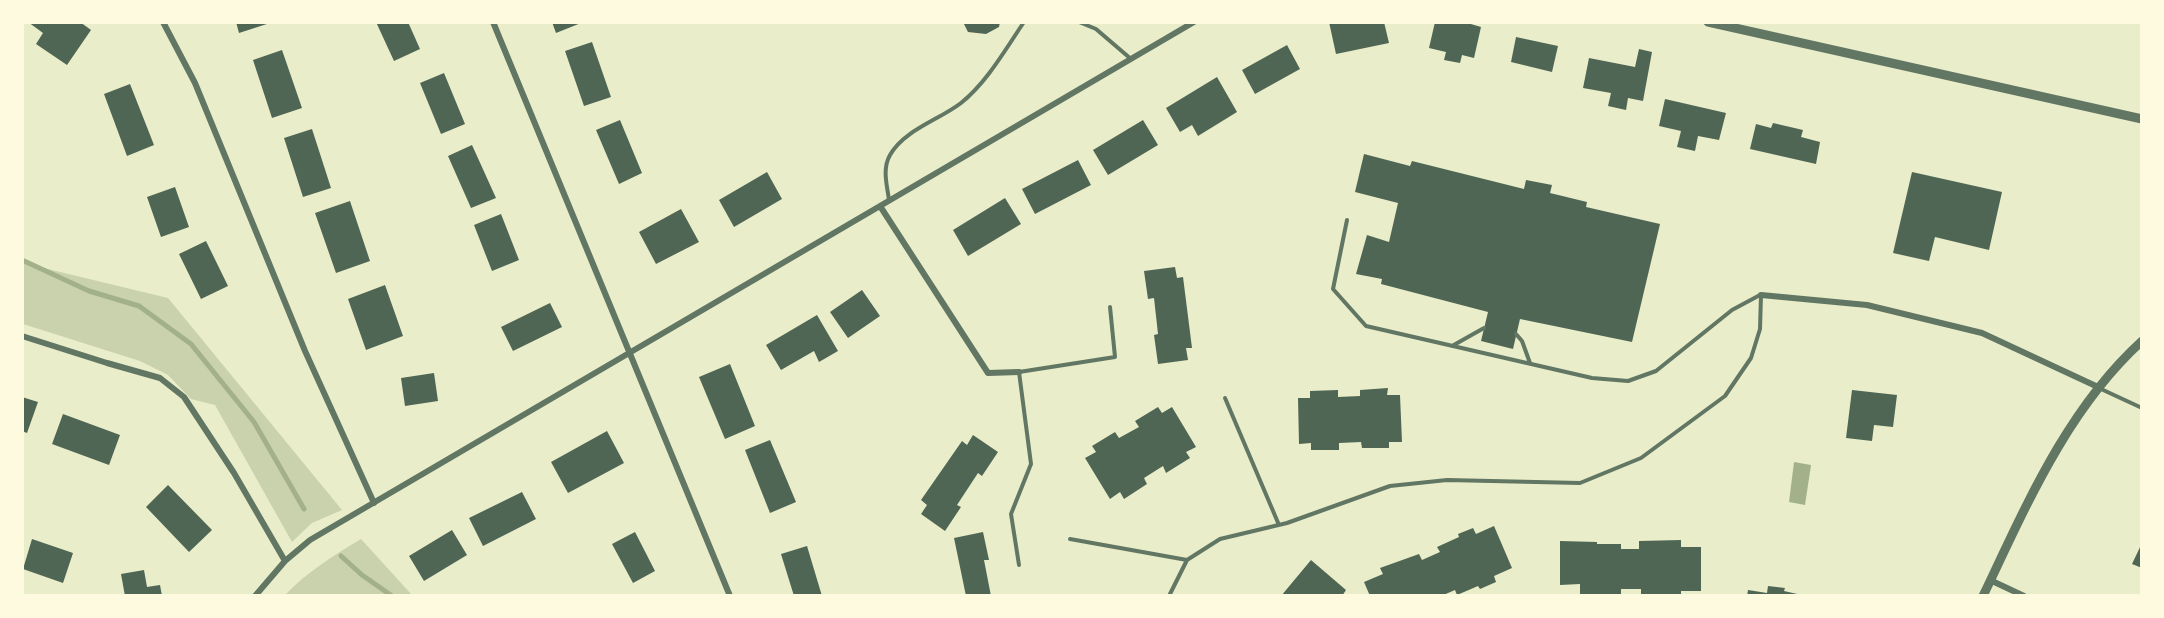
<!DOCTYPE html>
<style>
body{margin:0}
#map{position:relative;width:2164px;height:618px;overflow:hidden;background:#e9edc9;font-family:"Alegreya Sans",sans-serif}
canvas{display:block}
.frame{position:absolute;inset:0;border:24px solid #fefae0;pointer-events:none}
</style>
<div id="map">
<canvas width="2164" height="618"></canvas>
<div class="frame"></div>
</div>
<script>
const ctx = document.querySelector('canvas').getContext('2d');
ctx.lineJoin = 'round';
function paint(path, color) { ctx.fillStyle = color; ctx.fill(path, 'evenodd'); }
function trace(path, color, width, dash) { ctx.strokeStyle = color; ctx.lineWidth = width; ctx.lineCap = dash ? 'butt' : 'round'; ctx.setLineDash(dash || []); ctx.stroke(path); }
const green = new Path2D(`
 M23 263 168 298 342 510 312 523 292 542 215 405 191 399 168 375 140 361 23 324Z
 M361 539 412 595H285C307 572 334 555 361 539Z`);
const water = new Path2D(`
 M1794 462 1811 465 1805 505 1789 502Z`);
const stream = new Path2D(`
 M22 260 89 291 139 306 191 344 254 422 304 509
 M341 556 362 575 392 596`);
const building = new Path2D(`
 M28 22H80L91 30 67 65 36 44 43 33Z
 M236 22H269L270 23 239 33Z
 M376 22H408L420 49 394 61Z
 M552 22H581V23L556 33Z
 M963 22H1000L999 27 986 34 968 32Z
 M1329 22H1355L1356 24 1384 22 1389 43 1336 54Z
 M1435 22H1464L1481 27 1474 58 1462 55 1460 63 1444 60 1446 52 1429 48Z
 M1516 37 1558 46 1552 72 1511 62Z
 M592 42 611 97 584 106 565 51Z
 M1287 45 1300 69 1255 94 1242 70Z
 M1639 49 1652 52 1643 101 1628 98 1626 110 1608 106 1611 93 1583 88 1589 58 1635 67Z
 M282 50 302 108 272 118 253 60Z
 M444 73 465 124 441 134 420 83Z
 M1217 77 1237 112 1198 136 1192 125 1180 132 1166 108Z
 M130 84 154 145 127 156 104 94Z
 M1665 99 1726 113 1719 140 1698 136 1695 151 1677 147 1681 131 1659 126Z
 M620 120 642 173 619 184 596 130Z
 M1143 120 1158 145 1108 175 1093 150Z
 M1773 123 1803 130 1801 137 1820 142 1816 164 1750 149 1756 124 1771 128Z
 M312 129 331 188 303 197 284 138Z
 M472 145 496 198 471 208 448 156Z
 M1364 154 1410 166 1412 161 1524 189 1526 180 1552 185 1550 193 1587 202 1586 207 1660 224 1632 342 1520 319 1513 349 1481 341 1488 312 1381 284 1382 279 1356 274 1367 235 1389 242 1398 203 1355 192Z
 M1078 160 1091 185 1035 214 1022 189Z
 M767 172 782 199 734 227 719 200Z
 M1912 172 2002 192 1989 250 1935 237 1929 261 1893 253Z
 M175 187 189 227 161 237 147 197Z
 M1005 198 1021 224 968 256 953 230Z
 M350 201 370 261 336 273 315 213Z
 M681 209 699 242 656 264 639 232Z
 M501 214 519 260 492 271 474 225Z
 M206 241 228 286 201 299 179 254Z
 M1175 267 1177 278 1183 277 1192 348H1186L1188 360 1158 364 1154 335 1158 334 1154 298 1148 299 1144 271Z
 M385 285 403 336 366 350 348 299Z
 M862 290 880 316 848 338 830 312Z
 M550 303 562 327 513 351 501 327Z
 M817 315 838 351 819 362 814 351 781 370 766 345Z
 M730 364 755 426 725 439 699 377Z
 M434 373 438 401 405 406 401 378Z
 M1388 388 1387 395H1400L1402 442H1389V448H1362L1361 442 1339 443V450H1311V443L1299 444 1298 398H1310V391L1338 390V397L1360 396V390Z
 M1852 390 1897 395 1893 427 1874 425 1872 441 1846 438Z
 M22 397 38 402 27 433 22 431Z
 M1158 407 1162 413 1172 407 1196 447 1186 452 1190 458 1166 473 1163 466 1144 478 1147 484 1124 499 1120 492 1110 499 1085 458 1096 452 1092 446 1115 432 1119 438 1139 427 1135 421Z
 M63 414 120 435 109 465 52 444Z
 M607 431 624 463 568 493 551 462Z
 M973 435 998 452 982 476 978 473 957 505 961 507 945 531 921 514 927 505 921 500 962 441 967 445Z
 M770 440 796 502 770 513 745 450Z
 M168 485 212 530 189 552 146 507Z
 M522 492 536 519 483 546 469 518Z
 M1494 526 1512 568 1494 576 1496 582 1480 589 1478 586 1457 595 1455 590 1441 596H1370L1364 582 1383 574 1380 568 1419 554 1422 560 1440 552 1437 547 1459 537 1458 534 1473 528 1476 534Z
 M452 530 467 555 424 581 409 556Z
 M635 532 655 571 633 583 612 544Z
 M983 532 989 560H984L991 596H966L954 538Z
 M32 539 73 553 63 583 23 569Z
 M1681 540V547H1701V591H1681V596H1664L1641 595V589H1621V595L1580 596V584L1560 585V541L1597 542V544H1621V549H1639V541Z
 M2142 543V568L2132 564Z
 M807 546 822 596H794L781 554Z
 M1311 560 1346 590 1342 596H1281Z
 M144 570 147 587 160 585 162 596H125L121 574Z
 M1768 586 1785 588 1784 591 1806 596H1747L1748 590 1767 593Z`);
const service = new Path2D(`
 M1079 22 1096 29 1131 59
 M889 200C887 185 882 169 890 155 904 130 939 120 961 103 987 82 1005 50 1024 22
 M1347 220 1333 289 1366 326 1592 378 1628 381 1656 371 1732 310 1760 295
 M1516 334 1522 341 1530 363
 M1452 346 1484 328
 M2101 389 2142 408
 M1225 398 1279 525
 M1070 539 1187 560
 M1019 565 1011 514 1031 464 1019 372 1115 357 1110 307
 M1169 596 1187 560 1220 539 1287 523 1390 486 1447 480 1580 483 1641 458 1725 396 1751 358 1760 329 1761 295`);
const minor = new Path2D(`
 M163 22 195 83 305 351 374 503
 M493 22 730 596
 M880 206 988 373 1019 372
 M1761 295 1867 305 1982 333 2098 387
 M22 336 107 363 160 378 184 397 234 473 285 561
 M1990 580 2024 596
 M255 596 285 561 310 540 1194 22`);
const tertiary = new Path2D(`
 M1708 22 2142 119
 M1983 596C2026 506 2067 409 2142 341`);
paint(green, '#cad2ad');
paint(water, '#a3b18a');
trace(stream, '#a3b18a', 5);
paint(building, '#4f6655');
trace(service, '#617663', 4);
trace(minor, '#617663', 6);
trace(tertiary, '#617663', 9);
</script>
